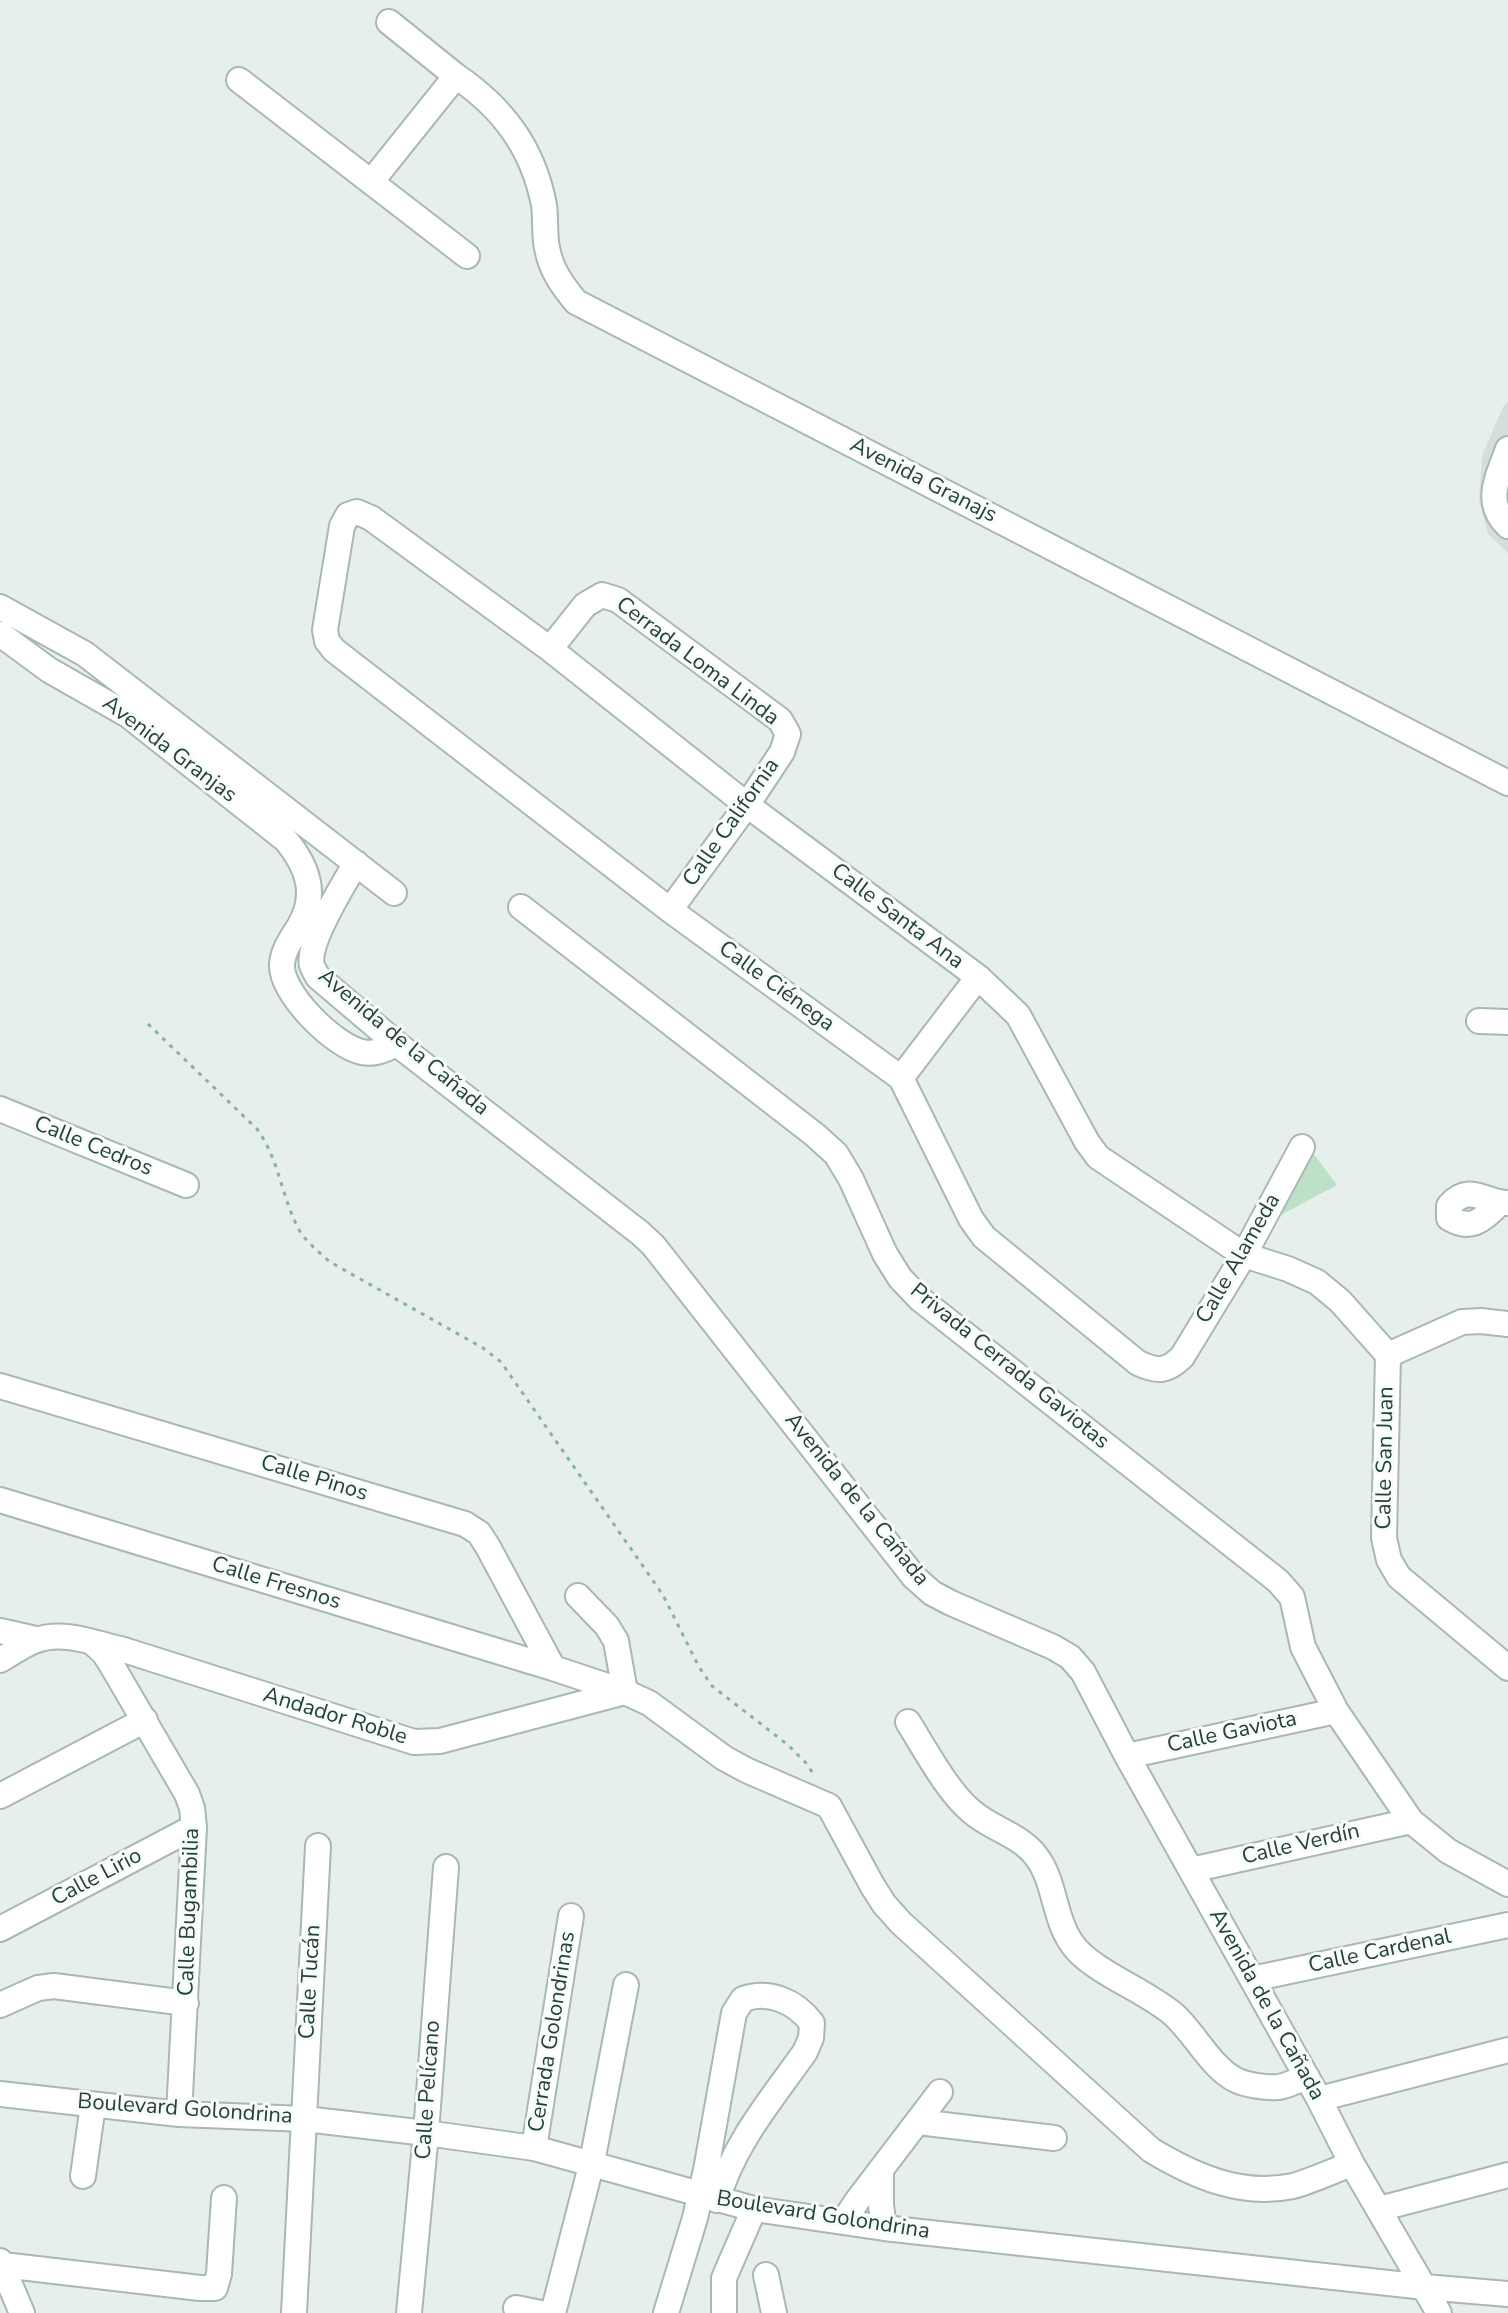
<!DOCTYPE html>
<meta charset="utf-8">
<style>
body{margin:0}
canvas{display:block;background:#e6efeb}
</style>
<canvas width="1508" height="2313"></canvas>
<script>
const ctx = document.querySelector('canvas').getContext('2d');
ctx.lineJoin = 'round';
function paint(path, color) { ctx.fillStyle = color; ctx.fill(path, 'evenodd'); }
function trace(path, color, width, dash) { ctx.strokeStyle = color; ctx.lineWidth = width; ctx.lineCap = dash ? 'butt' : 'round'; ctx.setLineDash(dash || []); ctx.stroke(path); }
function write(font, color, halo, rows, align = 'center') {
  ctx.font = font + ' "Nunito Sans",sans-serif'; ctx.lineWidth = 6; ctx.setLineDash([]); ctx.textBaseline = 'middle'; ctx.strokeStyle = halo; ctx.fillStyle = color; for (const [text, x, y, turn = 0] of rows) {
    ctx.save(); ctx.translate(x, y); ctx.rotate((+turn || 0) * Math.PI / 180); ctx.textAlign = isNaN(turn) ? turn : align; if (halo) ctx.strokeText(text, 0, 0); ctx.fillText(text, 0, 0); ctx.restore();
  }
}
const built = new Path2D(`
 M1508 401V553L1488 534 1479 500 1482 456 1503 407Z`);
const green = new Path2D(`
 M1310 1149 1337 1185 1266 1223Z`);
const path = new Path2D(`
 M148 1024 257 1129C278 1158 281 1192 296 1224 303 1240 317 1250 330 1262L483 1348 501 1362 663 1595 699 1667 712 1686 788 1745 806 1763 814 1775`);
const minor = new Path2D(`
 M456 76C503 108 533 148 544 205 546 219 544 234 547 248 551 270 562 285 576 302L1508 783
 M239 80 467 256
 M371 182 456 76 389 22
 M1508 449C1498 477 1483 502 1508 526
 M0 607 85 654 394 893
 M0 634 49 670 128 715 286 840C307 866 318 893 300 925 293 937 283 949 282 964 280 993 334 1046 362 1052 375 1055 386 1049 397 1044
 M550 649 585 605 602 595 618 600 780 720 788 734 782 752 747 805 670 910
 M356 863C344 884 306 943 312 966 312 967 318 977 318 977L397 1044 640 1233 653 1245 914 1577 932 1593 951 1603 1053 1647 1070 1657 1083 1672 1127 1756 1319 2099 1352 2164 1439 2313
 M521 907 815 1135 836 1154 851 1179 885 1254 900 1278 920 1299 1278 1581 1292 1597 1303 1647 1336 1711 1411 1821 1448 1851 1508 1884
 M1479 1021 1508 1022
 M901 1078 978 977
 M0 1109 186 1185
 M1302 1147 1244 1255 1182 1357C1166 1372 1158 1372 1138 1363L984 1237 971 1219 901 1078 670 910 334 650 327 641 325 630 342 526 348 515 357 512 371 518 550 649 747 805 978 977 1018 1015 1087 1142 1098 1157 1244 1255 1288 1269 1317 1282 1340 1301 1388 1355
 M1500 1203C1483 1219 1472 1232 1449 1218V1206C1470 1182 1484 1203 1508 1203
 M1388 1355 1384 1538 1389 1560 1399 1577 1508 1668
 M1388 1355 1462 1322 1481 1321 1508 1324
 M0 1386 465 1524 479 1533 488 1547 553 1668
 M0 1500 553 1668 625 1692 649 1703 724 1758 746 1770 829 1806 872 1885 884 1904 901 1923 1151 2150C1194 2176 1241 2197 1293 2186 1312 2181 1332 2171 1352 2164
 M0 1631 36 1639
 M93 1643 104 1653 111 1664 187 1794 192 1808 194 1827 179 2114
 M0 1660C11 1654 23 1645 34 1641 63 1629 96 1644 124 1650L414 1742 440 1741 625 1692 616 1641 607 1626 578 1596
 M908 1722C925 1749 947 1791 971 1811 991 1829 1019 1834 1036 1856 1057 1883 1053 1924 1077 1950 1099 1974 1146 1991 1173 2014 1194 2032 1211 2068 1236 2080 1246 2085 1266 2088 1278 2087 1287 2086 1298 2080 1307 2077
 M1127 1756 1336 1711
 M0 1796 145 1720
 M1191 1870 1411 1821
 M0 1929 194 1827
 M1252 1979 1508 1925
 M0 2005 38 1988 54 1986 186 2003
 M0 2094 179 2114 305 2119 426 2133 534 2148 754 2209 884 2228 1425 2287 1508 2294
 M1319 2099 1508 2050
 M918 2122 1054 2138
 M534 2148 571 1916
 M881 2171V2205L884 2228
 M83 2176 93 2105
 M1379 2209 1508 2175
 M843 2222 857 2201 940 2092
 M0 2261 22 2313
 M3 2265 200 2288H215L219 2274 224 2198
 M766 2275 774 2313
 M516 2308 541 2313
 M294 2313 318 1846
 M409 2313 426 2133 446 1867
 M553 2313 592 2162 626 1985
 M666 2313 695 2218 706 2170 734 2013 743 1999C769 1990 795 2001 812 2023L811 2038 805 2052C771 2100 734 2143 717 2200
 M724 2313V2278L754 2209`);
const streetNames = [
 ["Avenida Granajs",923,481,27],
 ["Cerrada Loma Linda",697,662,37],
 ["Avenida Granjas",169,750,37],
 ["Calle California",732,823,-55],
 ["Calle Santa Ana",897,917,37],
 ["Calle Ciénega",776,987,36],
 ["Avenida de la Cañada",403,1043,40],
 ["Calle Cedros",93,1147,22],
 ["Calle Alameda",1239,1259,-60],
 ["Privada Cerrada Gaviotas",1009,1367,39],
 ["Calle San Juan",1386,1458,-89],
 ["Calle Pinos",314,1479,17],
 ["Avenida de la Cañada",856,1500,51],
 ["Calle Fresnos",276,1584,17],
 ["Andador Roble",335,1717,17],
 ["Calle Gaviota",1232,1733,-12],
 ["Calle Verdín",1301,1845,-13],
 ["Calle Lirio",97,1878,-28],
 ["Calle Bugambilia",190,1912,-88],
 ["Calle Cardenal",1380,1952,-12],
 ["Calle Tucán",311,1982,-87],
 ["Avenida de la Cañada",1266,2005,61],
 ["Cerrada Golondrinas",553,2032,-81],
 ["Calle Pelícano",429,2090,-86],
 ["Boulevard Golondrina",185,2110,4],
 ["Boulevard Golondrina",823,2216,9]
];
paint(built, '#d4dfda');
paint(green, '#bfe0c8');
trace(minor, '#a8b8b2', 28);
trace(path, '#86b3a5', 3, [4, 6]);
trace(minor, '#fff', 24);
write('22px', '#24423a', '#f7fbf9', streetNames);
</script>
